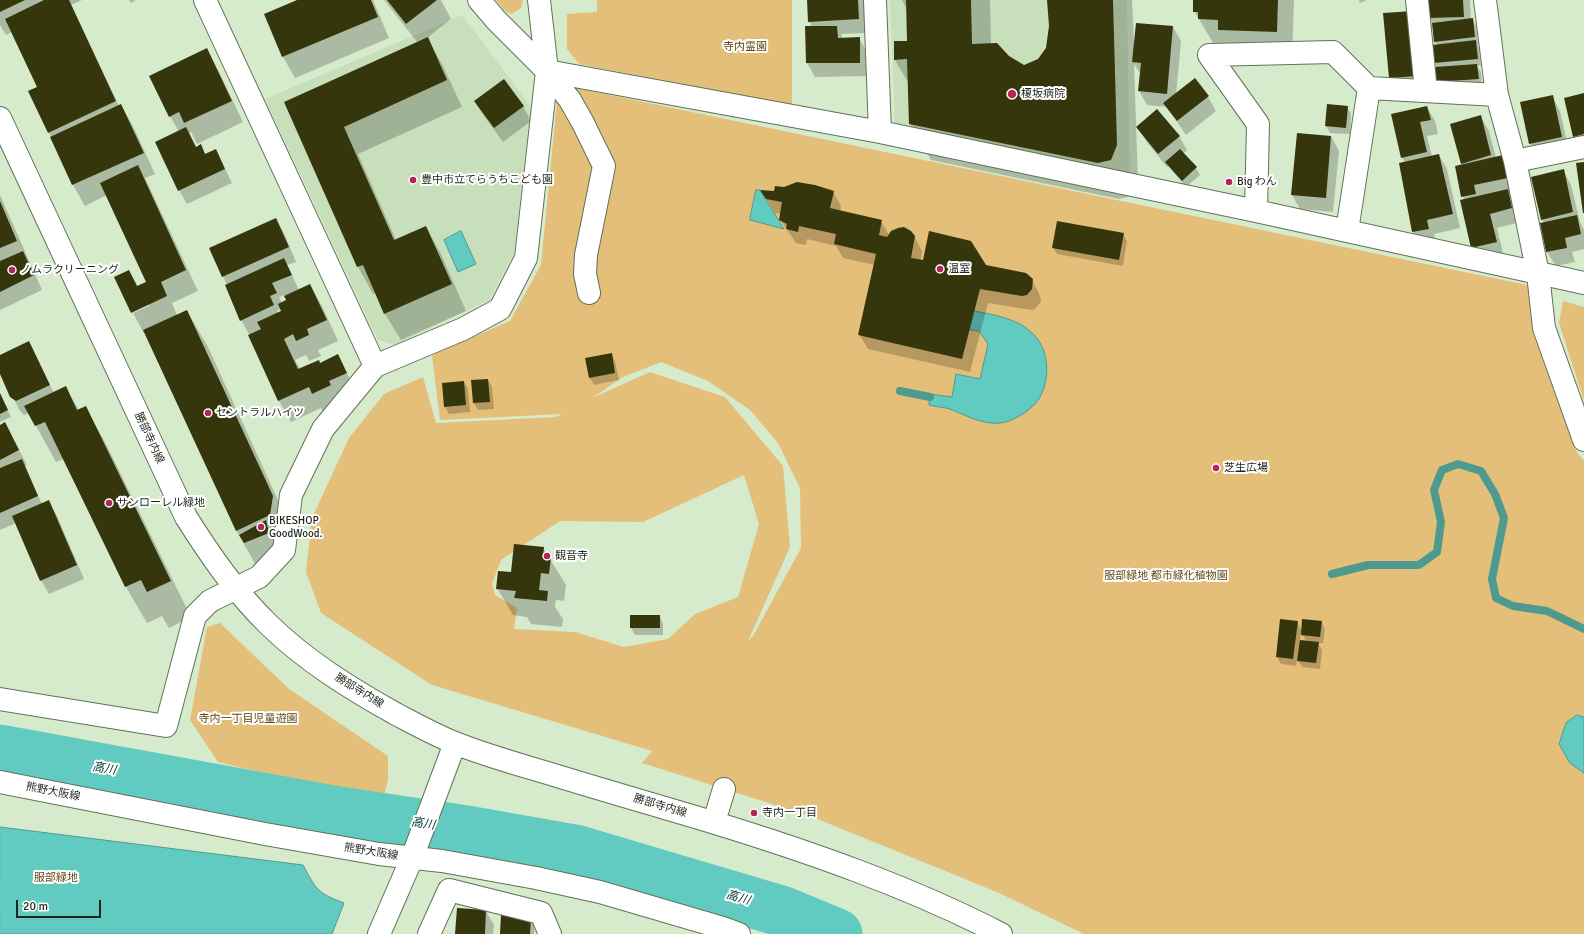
<!DOCTYPE html>
<meta charset="utf-8">
<style>
body{margin:0}
#map{position:relative;width:1584px;height:934px;overflow:hidden;background:#d6eacc;font-family:Signika,sans-serif}
canvas{display:block}
.scale{position:absolute;left:16px;top:900px;width:85px;height:18px;box-sizing:border-box;border:2px solid #1f261b;border-top:0;padding-left:5px;font-size:12px;line-height:14px;white-space:nowrap;color:#1f261b;-webkit-text-stroke:3px #fff;paint-order:stroke}
</style>
<div id="map">
<canvas width="1584" height="934"></canvas>
<div class="scale">20 m</div>
</div>
<script>
const ctx = document.querySelector('canvas').getContext('2d');
ctx.lineJoin = 'round';
function paint(path, color) { ctx.fillStyle = color; ctx.fill(path, 'evenodd'); }
function trace(path, color, width, dash) { ctx.strokeStyle = color; ctx.lineWidth = width; ctx.lineCap = dash ? 'butt' : 'round'; ctx.setLineDash(dash || []); ctx.stroke(path); }
function write(font, color, halo, rows, align = 'center') {
  ctx.font = font + ' Signika,"Noto Sans JP",sans-serif'; ctx.lineWidth = 4; ctx.setLineDash([]); ctx.textBaseline = 'middle'; ctx.strokeStyle = halo; ctx.fillStyle = color; for (const [text, x, y, turn = 0] of rows) {
    ctx.save(); ctx.translate(x, y); ctx.rotate((+turn || 0) * Math.PI / 180); ctx.textAlign = isNaN(turn) ? turn : align; if (halo) ctx.strokeText(text, 0, 0); ctx.fillText(text, 0, 0); ctx.restore();
  }
}
const built = new Path2D(`
 M890 0H1127L1130 174 895 125Z
 M462 15 531 107 514 253 489 300 395 345 378 340 265 99Z`);
const green = new Path2D(`
 M496 0H523L521 8 512 14 505 11Z
 M597 0H792V105L579 64 567 49V14L597 12Z
 M576 88 1527 285 1534 336 1576 451 1584 461V934H1084L997 892 810 816 642 763 652 751 432 685 321 613 306 572 312 518 349 438 384 394 423 377 436 423 556 417 562 414 440 420 432 355 510 321 541 265 557 101ZM661 362 708 381 750 410 778 443 800 488 801 548 753 636 748 641 790 547 783 466 725 397 650 372 592 398 623 377ZM744 475 759 524 738 597 695 614 668 639 624 647 575 632 514 629 517 608 495 595 492 584 501 560 560 521 643 522Z
 M1563 301 1584 307V401L1559 323Z
 M220 623 289 689 388 756V779L384 796 351 794 218 762 190 720 207 627Z`);
const water = new Path2D(`
 M756 190H760L784 229 750 220Z
 M461 231 476 264 458 272 444 240Z
 M974 311C994 315 1016 318 1031 332 1049 347 1051 377 1040 397 1034 409 1013 422 1000 423 983 425 965 415 950 409 943 407 936 407 929 405L930 394 952 397 956 374 980 379 988 344 979 331 970 330Z
 M1577 715 1584 717V773L1570 763 1559 744 1566 723Z
 M0 827 303 865C316 889 317 893 344 903L332 934H0Z`);
const shadow = new Path2D(`
 M0 0H82L71 5 119 106 121 105 133 126 155 174 145 178 198 291 172 303 177 315 187 311 208 347 293 533 257 567 236 530 146 332 144 333 133 313 149 306V303L132 311 129 271 138 287 147 282 107 195 85 206 73 185 49 132 38 87 12 32 6 35 0 25Z
 M129 0H136L131 3Z
 M299 0H373L389 38 295 78 283 57 266 15Z
 M384 0H441L451 19 427 38 443 66 462 107 358 154 396 240 426 227 441 254 466 311 401 340 385 314 376 293 373 294 358 267 285 103 418 43Z
 M808 0H865L867 33 841 34 843 39 859 38 867 52 868 76 815 77 807 63 812 27 809 21Z
 M902 0H990L991 44 1008 57 1024 66 1038 60 1046 48 1050 26 1048 0H1132L1134 43 1173 27 1181 41 1176 95 1195 80 1208 97 1216 111 1186 135 1167 107 1147 105 1139 91 1141 75 1134 64 1138 182 1132 196 1119 199 931 160 910 124 909 84 895 60 908 42 907 10Z
 M1194 0H1294L1292 59 1215 46 1194 11Z
 M1359 0H1367L1360 3Z
 M1429 0H1470L1471 19H1472L1476 26 1478 44H1477L1479 48 1481 65 1477 66 1481 72 1482 86 1440 89 1433 46 1437 45 1435 42 1433 24 1430 18Z
 M1384 14 1426 90 1398 92 1390 78Z
 M206 49 218 70 243 122 197 144 191 132 189 134 196 148 201 146 206 155 216 150 232 183 187 204 179 190V132L170 116Z
 M1584 94V150H1582L1574 136Z
 M1552 96 1560 111 1569 151 1538 158 1530 143Z
 M475 102 523 106 531 121 503 142 484 116Z
 M1347 107 1351 114 1350 134 1330 133 1326 126Z
 M1427 107 1435 121 1438 134 1427 136 1432 157 1439 155 1447 169 1460 228 1434 234 1436 243 1421 246 1413 232 1400 164 1405 163 1402 157Z
 M1481 117 1489 131 1496 158 1510 171 1515 192 1509 193 1516 204 1520 222 1497 228 1504 257 1472 248 1464 200 1456 166 1463 165 1462 163Z
 M1138 127 1179 136 1187 150 1183 154 1196 168 1200 175 1186 187 1168 166 1167 167 1146 141Z
 M1331 136 1339 151 1333 212 1300 209 1292 195Z
 M1563 170 1571 185 1580 222 1584 230V249L1572 252 1575 262 1556 266 1547 252 1541 224 1544 223 1542 219Z
 M762 191 833 192 841 206 840 212 881 221 889 235 914 236 922 251 921 261 986 266 1029 276 1038 291 1041 299 1040 303 1035 309 1031 310 988 303 970 372 868 349 859 334 875 265 843 258 836 246 807 239 806 245 796 243 780 219 781 214 775 213Z
 M0 195 42 290 0 310Z
 M276 219 284 233 296 262 287 265 299 290 310 285 322 306 338 341 318 350 321 356 309 361 306 355 295 360 300 369 320 364 337 355 358 394 325 414 321 408 291 422 279 401 250 336 241 320 227 285 210 249ZM285 295 288 301 282 303 279 297ZM281 309 283 311 278 313 277 310Z
 M1123 234 1127 241 1123 266 1057 254 1053 247Z
 M29 342 54 393 65 387 79 410 85 407 106 444 191 617 169 628 162 616 147 623 126 587 64 459 56 462 29 413 24 415 20 411 0 372V356Z
 M611 354 615 361 619 380 594 385 590 378 586 358Z
 M488 380 492 387 494 409 478 410 474 403 472 381Z
 M464 382 468 389 470 412 449 414 445 407Z
 M0 394 11 417 0 422Z
 M5 423 27 465 25 466 42 504 49 502 57 516 84 579 49 594 41 580 16 523 0 530V426Z
 M543 548 566 585 564 601 556 600 555 607 563 619 562 627 531 624 527 617 513 615 497 588 511 573Z
 M659 616 663 623V635H635L631 628Z
 M1297 622 1302 631 1321 622 1325 629 1323 643H1318L1322 650 1320 669 1302 667 1297 659 1296 666 1281 664 1277 657ZM1301 633 1306 641H1300Z
 M486 911 494 925 493 934H456Z
 M531 919 535 926 534 934H501Z`);
const stream = new Path2D(`
 M900 391 930 397
 M1332 574 1368 565H1419L1437 552 1441 522 1434 490 1442 470 1458 464 1481 471 1495 494 1504 518 1492 579 1496 598 1513 606 1547 611 1584 629`);
const river = new Path2D(`
 M0 750 339 812 473 832 575 850 784 912 837 934`);
const building = new Path2D(`
 M0 0H25L0 12Z
 M44 0H69L116 101 48 133 28 91 37 87 5 19Z
 M297 0H371L378 17 282 57 264 14Z
 M387 0H437L406 24Z
 M807 0H858L859 19 808 22Z
 M906 0H971L972 44 997 43 1009 56 1024 65 1038 59 1046 48 1049 26 1047 0H1113L1117 145 1111 160 1098 163 909 124 907 59 894 60V41H907Z
 M1193 0H1278L1277 32 1218 30V20L1198 19V12H1193Z
 M1428 0H1463L1464 17 1429 18Z
 M1413 11 1418 76 1389 78 1383 13Z
 M1473 18 1475 37 1434 42 1432 23Z
 M1136 23 1173 26 1167 94 1138 91 1141 63 1132 62Z
 M805 26H837L838 38 860 37V63H806Z
 M428 37 447 80 344 127 394 240 426 226 452 284 384 314 363 265 357 267 284 102Z
 M1476 40 1478 59 1434 63 1432 45Z
 M207 48 232 101 184 123 179 112 169 117 149 76Z
 M1477 64 1479 79 1435 82V67Z
 M1195 78 1209 96 1177 121 1163 103Z
 M504 79 524 106 494 128 474 101Z
 M1584 93V134L1573 137 1564 98Z
 M1553 95 1562 137 1529 144 1520 102Z
 M121 104 144 153 72 185 50 137Z
 M1327 104 1348 106 1346 128 1325 126Z
 M1427 106 1431 120 1420 122 1427 152 1401 158 1391 114Z
 M1157 109 1180 136 1158 154 1136 127Z
 M1481 115 1491 155 1461 164 1450 124Z
 M186 127 196 147 201 144 205 154 216 149 225 169 178 191 155 142Z
 M1297 133 1331 136 1326 198 1291 195Z
 M1180 149 1197 167 1182 181 1165 162Z
 M1439 154 1453 214 1427 220 1429 229 1412 232 1399 163Z
 M1503 155 1508 178 1474 185 1476 194 1461 197 1455 166Z
 M1584 162V213H1583L1576 163Z
 M138 165 186 270 161 282 167 296 131 313 114 277 129 270 137 286 146 282 100 183Z
 M1564 169 1573 212 1541 220 1531 177Z
 M797 182 815 185 834 191 830 208 882 220 879 235 887 237 891 231 898 228 904 227 911 231 915 236 911 258 923 260 929 231 971 241 986 265 1026 273 1033 279 1032 289 1027 295 1022 296 980 289 962 359 858 335 876 254 834 244 836 234 799 226 798 232 786 229 787 224 779 220 782 202 766 199 760 190 774 191 775 186 784 187Z
 M1508 189 1512 208 1490 214 1497 242 1471 248 1460 200Z
 M0 201 17 241 0 248Z
 M1577 215 1581 234 1565 238 1567 248 1546 252 1540 223Z
 M276 218 289 247 222 277 209 248Z
 M1057 221 1124 233 1119 260 1052 248Z
 M23 251 34 275 0 292V261Z
 M284 258 292 275 272 283 277 293 270 296 274 305 240 321 225 285Z
 M310 284 327 320 307 329 309 335 296 341 293 334 284 339 298 369 319 360 320 363 338 354 347 373 329 381 331 385 312 394 309 387 278 401 248 335 261 329 257 322 281 311 278 304 286 300 284 296Z
 M187 310 273 496 270 515 236 531 143 330Z
 M29 341 50 385 16 401 10 397 0 374V355Z
 M612 353 615 373 589 378 585 358Z
 M488 379 490 402 473 403 471 380Z
 M464 381 466 405 444 407 442 383Z
 M66 386 77 410 86 406 171 581 147 592 141 580 125 587 45 422 35 426 24 406Z
 M0 393 8 410 0 414Z
 M5 422 19 450 0 460V425Z
 M22 459 38 496 0 513V468Z
 M49 500 77 565 40 581 12 516Z
 M266 520 269 533 244 543 239 535Z
 M514 544 544 547 543 557H551L549 574 541 573 539 590 548 591 547 601 514 598 516 591 496 589 498 571 511 572Z
 M630 615H660V628H630Z
 M1280 619 1298 621 1293 659 1276 657Z
 M1302 619 1322 621 1320 637 1301 635Z
 M1300 640 1319 642 1316 663 1297 661Z
 M457 908 486 910 485 934H455Z
 M501 915 531 918 530 934H500Z`);
const minor = new Path2D(`
 M205 0 375 366
 M479 0 496 20 547 71 570 100 583 123 604 166 586 255 585 274 589 293
 M875 0 880 132
 M1417 0 1426 91
 M1485 0 1497 95
 M547 71 880 132 1256 211 1584 283
 M0 118 186 517C210 555 236 593 269 625 306 661 351 689 396 714 415 724 435 735 455 743 487 756 521 765 554 775 606 791 659 806 712 822 810 852 910 887 1001 934
 M1515 161 1584 147
 M1256 211 1258 124 1209 55 1333 52 1369 88 1497 95 1515 161 1538 274 1544 328 1584 440
 M1347 231 1369 88
 M0 699 166 726 195 616 210 601 259 577 284 550 291 495 323 429 375 366 463 329 500 309 526 258 547 71 539 0
 M714 822 724 789
 M379 934 412 858 455 743
 M429 934 449 890 541 913 550 934`);
const major = new Path2D(`
 M0 782 265 834 379 854 442 861 536 878 600 892 723 928 739 934`);
const markers = [
 [1012,94,5,"#b42559"],
 [413,180,4,"#b42559"],
 [1229,182,4,"#b42559"],
 [940,269,4,"#b42559"],
 [12,270,4,"#b42559"],
 [208,413,4,"#b42559"],
 [1216,468,4,"#b42559"],
 [109,503,4,"#b42559"],
 [261,527,4,"#b42559"],
 [547,556,4,"#b42559"],
 [754,813,4,"#b42559"]
];
const parkNames = [
 ["寺内霊園",745,47],
 ["服部緑地 都市緑化植物園",1166,576],
 ["寺内一丁目児童遊園",248,719],
 ["服部緑地",56,878]
];
const poiNames = [
 ["榎坂病院",1021,94],
 ["豊中市立てらうちこども園",421,180],
 ["Big わん",1237,182],
 ["温室",948,269],
 ["ノムラクリーニング",20,270],
 ["セントラルハイツ",216,413],
 ["芝生広場",1224,468],
 ["サンローレル緑地",117,503],
 ["BIKESHOP",269,521],
 ["GoodWood.",269,534],
 ["観音寺",555,556],
 ["寺内一丁目",762,813]
];
const streetNames = [
 ["勝部寺内線",149,438,65],
 ["勝部寺内線",359,691,32],
 ["熊野大阪線",53,792,11],
 ["勝部寺内線",660,806,17],
 ["熊野大阪線",371,852,9]
];
const waterNames = [
 ["高川",104,769,10],
 ["高川",423,824,8],
 ["高川",738,898,16]
];
paint(built, '#c8dfbb');
paint(green, '#e4bf79');
paint(water, '#62cbc1');
trace(water, '#4e9a8f', 1);
paint(shadow, '#0003');
trace(stream, '#4e9a8f', 8);
trace(river, '#62cbc1', 51);
paint(building, '#36360d');
trace(minor, '#607257', 24);
trace(major, '#607257', 24);
trace(minor, '#fff', 22);
trace(major, '#fff', 22);
for (const [x, y, r, color] of markers) { const dot = new Path2D(); dot.arc(x, y, r, 0, 2 * Math.PI); ctx.fillStyle = color; ctx.fill(dot); trace(dot, '#fff', 1.5); }
write('11px', '#624913', '#fff', parkNames);
write('11px', '#1f261b', '#fff', poiNames, 'left');
write('11px', '#1f261b', '#fff', streetNames);
write('italic 12px', '#003330', '#fff', waterNames);
</script>
